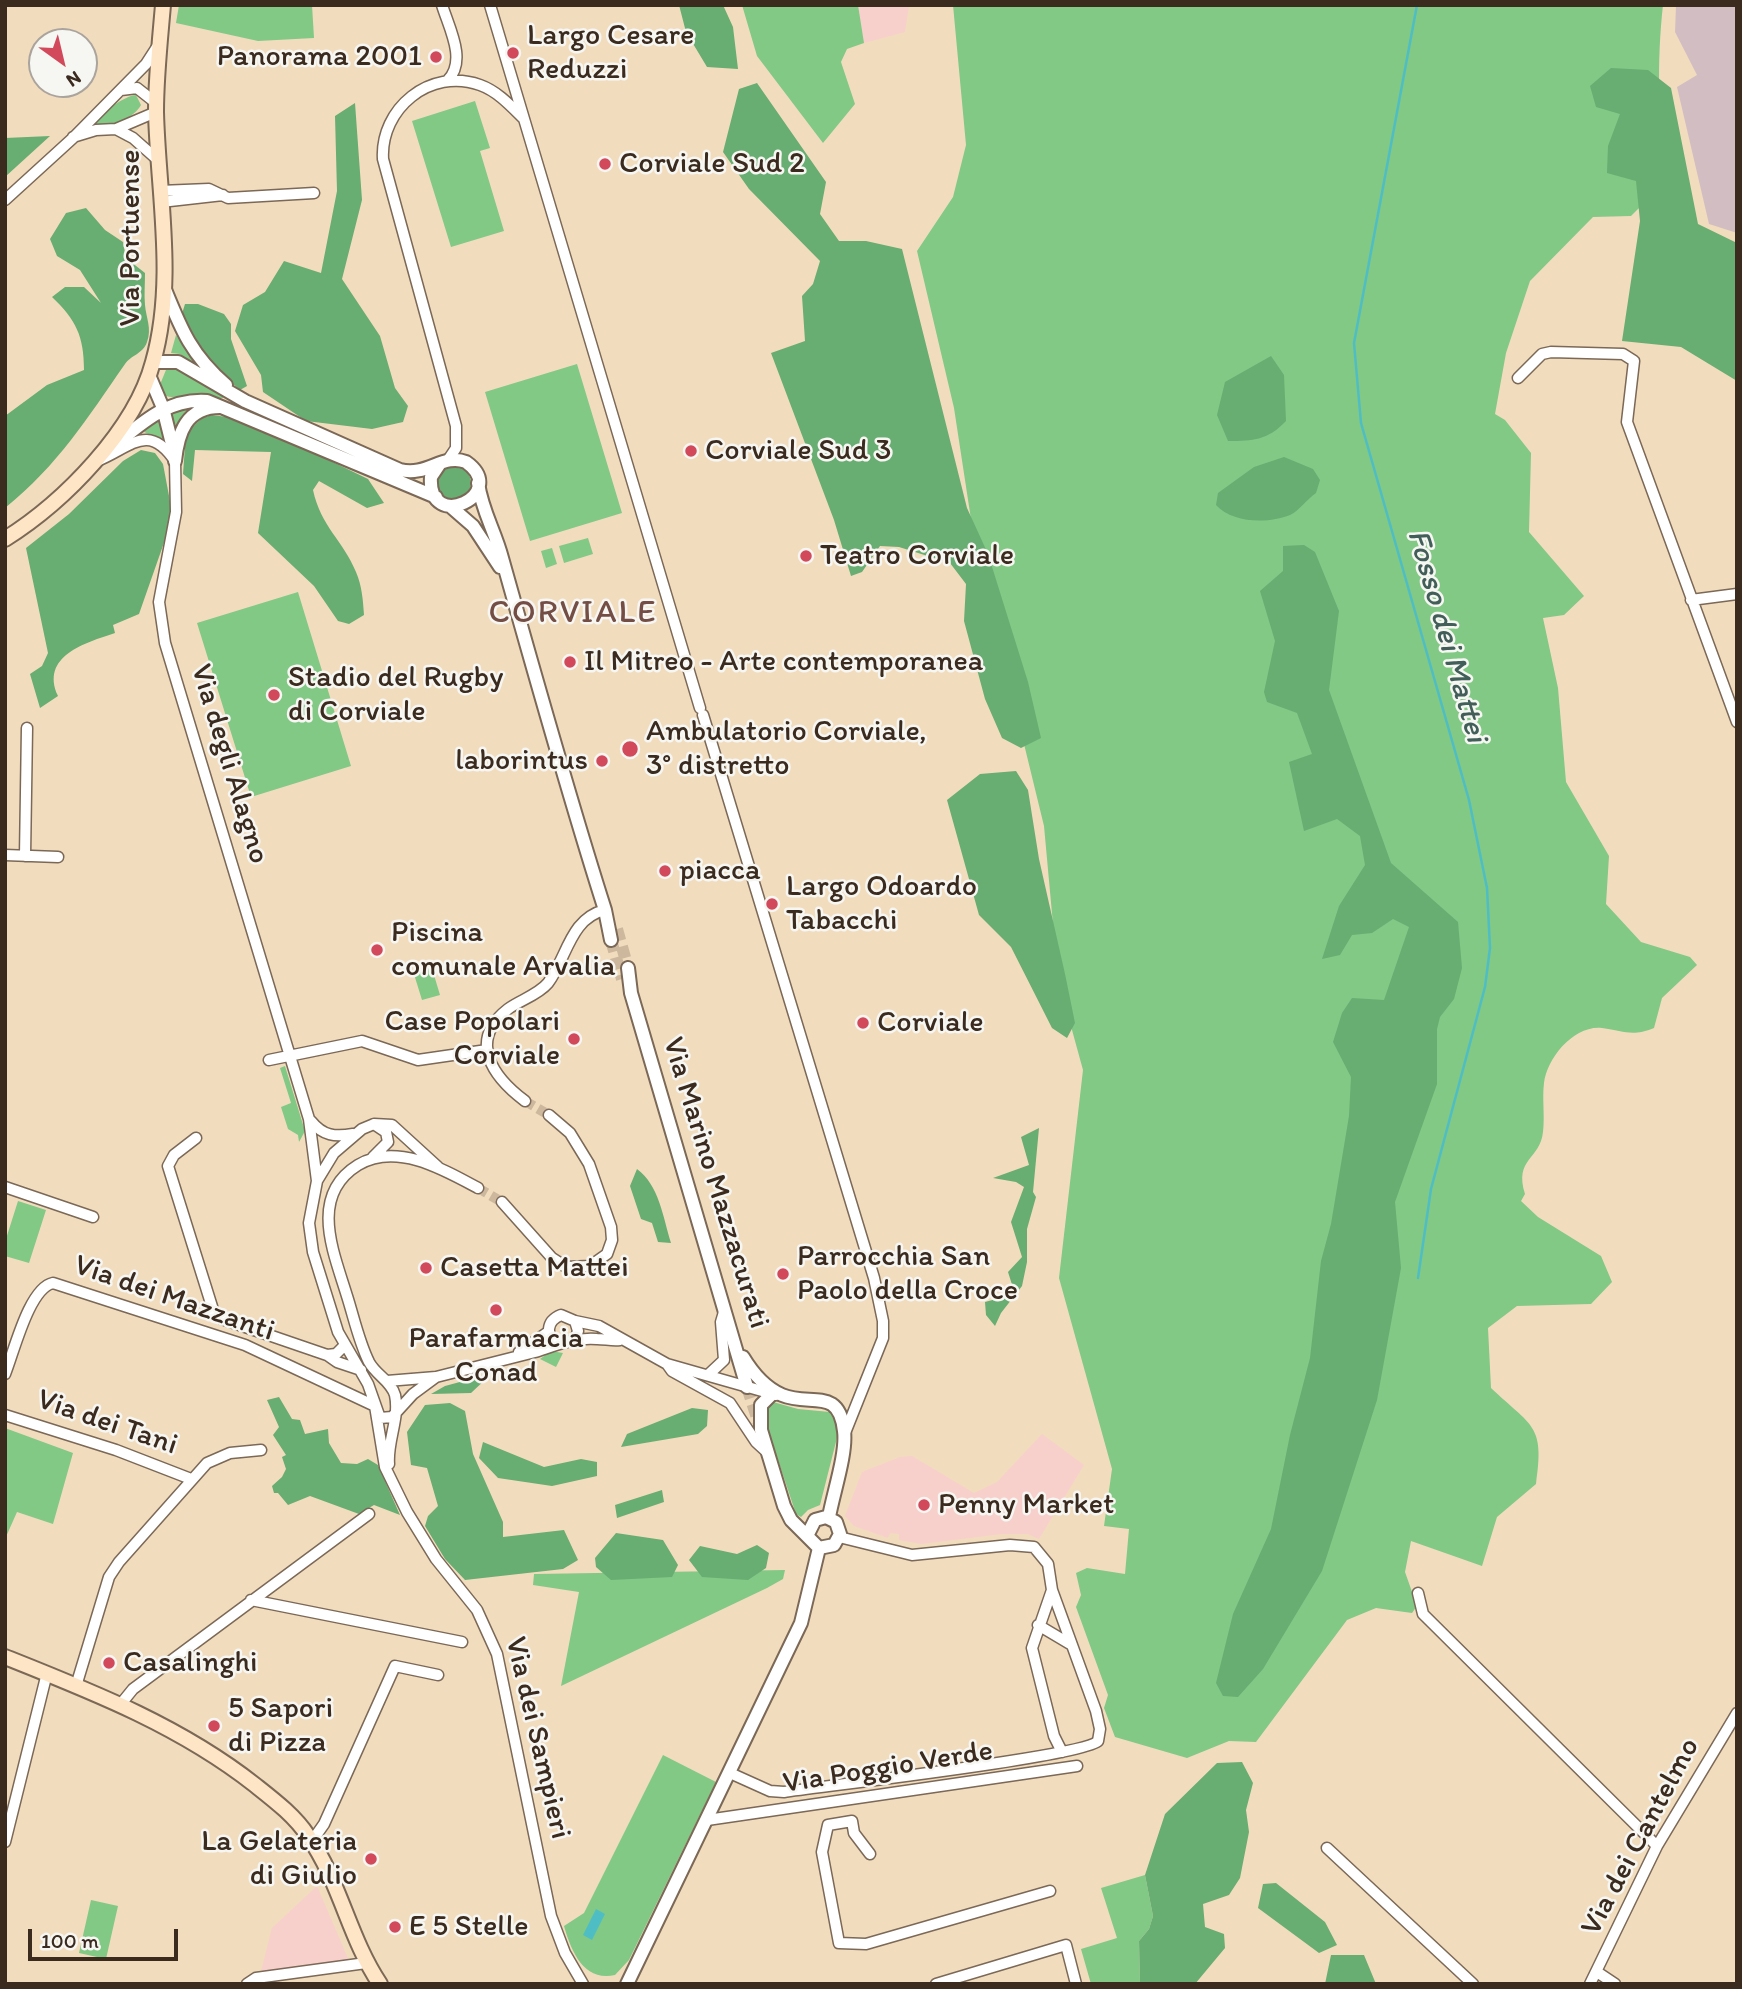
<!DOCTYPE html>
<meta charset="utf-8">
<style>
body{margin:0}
#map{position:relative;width:1742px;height:1989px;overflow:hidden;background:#f2dcbe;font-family:Itim,sans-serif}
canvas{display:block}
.frame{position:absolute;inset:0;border:7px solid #3b2a1e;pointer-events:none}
.north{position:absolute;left:28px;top:28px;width:70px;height:70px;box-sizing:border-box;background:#f6f6f2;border:2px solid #aba49d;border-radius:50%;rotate:146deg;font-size:19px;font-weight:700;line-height:28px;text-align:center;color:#3b2a1e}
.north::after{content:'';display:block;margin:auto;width:24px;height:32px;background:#d1495b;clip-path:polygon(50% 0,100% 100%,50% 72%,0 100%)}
.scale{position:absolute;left:28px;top:1929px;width:150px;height:32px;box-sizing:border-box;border:4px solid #3b2a1e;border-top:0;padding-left:9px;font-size:21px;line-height:24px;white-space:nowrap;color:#3b2a1e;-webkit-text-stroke:5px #f6f6f2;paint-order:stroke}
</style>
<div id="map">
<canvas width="1742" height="1989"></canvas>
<div class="frame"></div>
<div class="north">N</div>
<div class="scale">100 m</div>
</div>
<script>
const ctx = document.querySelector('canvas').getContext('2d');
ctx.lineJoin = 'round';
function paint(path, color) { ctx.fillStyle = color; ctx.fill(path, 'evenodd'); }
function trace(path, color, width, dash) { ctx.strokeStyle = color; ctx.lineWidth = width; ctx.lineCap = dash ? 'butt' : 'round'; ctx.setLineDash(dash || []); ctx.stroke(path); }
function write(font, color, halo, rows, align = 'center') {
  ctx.font = font + ' Itim,sans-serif'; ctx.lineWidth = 5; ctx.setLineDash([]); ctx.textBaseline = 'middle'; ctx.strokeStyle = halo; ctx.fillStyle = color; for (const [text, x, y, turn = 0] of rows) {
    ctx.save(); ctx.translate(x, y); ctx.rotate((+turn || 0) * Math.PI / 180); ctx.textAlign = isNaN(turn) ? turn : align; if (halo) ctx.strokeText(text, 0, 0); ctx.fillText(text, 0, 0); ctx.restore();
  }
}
const built = new Path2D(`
 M858 5H909L905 32 864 43Z
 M1042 1434 1084 1465 1039 1539 1028 1534H1002L922 1544 899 1540V1534L890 1533 888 1538 854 1526 845 1516 862 1472 900 1457 912 1456 974 1493 997 1482Z
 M317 1886 350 1963 260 1976 272 1928Z`);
const industrial = new Path2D(`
 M1676 5H1737V233L1709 224 1677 87 1697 75 1675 32Z`);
const green = new Path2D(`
 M179 5H312L314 38 258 41 176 23Z
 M742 5H858L864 43 847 49 841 62 855 104 823 143 757 56Z
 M953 5H1663C1657 58 1657 127 1669 178L1631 216 1593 217 1530 281 1506 353 1495 414 1505 420 1531 453 1529 532 1584 596 1564 615 1543 618 1558 688 1566 782 1609 856 1606 904 1641 942 1690 957 1697 965 1662 998 1654 1028C1632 1037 1624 1031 1602 1028 1574 1025 1547 1058 1544 1083 1542 1099 1545 1116 1543 1132 1540 1160 1514 1158 1525 1194L1521 1201 1538 1217 1601 1256 1612 1282 1591 1304 1517 1306 1488 1328 1491 1388C1532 1427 1545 1424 1536 1484L1497 1517 1482 1566 1411 1541 1405 1572 1417 1606 1412 1613 1376 1608 1347 1620 1256 1742 1229 1741 1187 1758 1115 1737 1104 1708 1108 1695 1076 1607 1081 1595 1076 1573 1087 1568 1125 1574 1129 1529 1104 1526 1112 1469 1059 1278 1083 1070 1058 979 1044 826 974 539 954 408 917 251 953 197 966 145Z
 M136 95 141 105C133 119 111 128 96 124 100 113 124 96 136 95Z
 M475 101 490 148 480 151 504 231 451 247 412 121Z
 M176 335 195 363V364L180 354 171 353Z
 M173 364 223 396V398C214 398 169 398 166 396 163 394 161 391 159 387L168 365Z
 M577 364 622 513 530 541 485 392Z
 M197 406 176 431H175L170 412Z
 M160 418 166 442 144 432Z
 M588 538 593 554 564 563 559 546Z
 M552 548 557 564 546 568 541 551Z
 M298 592 351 766 251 797 197 623Z
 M431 965 440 995 422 1000 413 971Z
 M285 1066 305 1131 299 1142 298 1135 288 1129 281 1107 291 1103 280 1068Z
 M18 1201 46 1210 29 1263 5 1256V1242Z
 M551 1351 563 1353 556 1367 540 1359Z
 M773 1402 798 1409 830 1412 839 1430 820 1505 808 1510 801 1517 796 1514 764 1418 767 1405Z
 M5 1428 73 1453 53 1524 17 1512 5 1539Z
 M785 1570 783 1579 767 1588 561 1686 579 1592 533 1585 534 1574Z
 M663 1755 716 1782 629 1960 615 1975C583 1982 571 1950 564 1926L584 1913Z
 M1145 1875 1153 1916 1149 1929 1139 1941 1140 1984H1091L1081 1949 1117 1938 1101 1888Z
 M91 1900 118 1906 106 1959 79 1953Z`);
const forest = new Path2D(`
 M679 5H723L733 27 738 69 707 67 686 32Z
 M1611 68 1648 70 1671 88 1698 224 1737 243V381L1681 347 1622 341 1640 221 1636 181 1607 173 1608 146 1620 114 1596 107 1590 86Z
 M757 83 826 182 820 214 839 241H866L902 249 967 508 988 554 1028 682 1041 738 1021 748 1002 738 985 699 964 621 966 584 950 563 899 547 880 546 862 572 851 576 834 520 771 353 805 341 802 296 813 284 820 261 749 189 723 152 739 89Z
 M355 103 362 200 342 279 380 336 395 388 408 406 403 422 372 429 306 421 263 392 261 375 235 331 243 305 265 292 284 261 321 273 337 191 335 116Z
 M50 136 5 177V138Z
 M86 208 105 230 123 242 126 258 145 273C145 284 144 295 145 305 146 318 152 328 147 342 143 354 131 355 125 364 86 420 59 464 5 508V416L47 385 84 370C84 336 76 320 52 297L65 287H84L101 303 80 270 57 256 50 239 66 213Z
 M185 304H198L224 314 231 324V339L247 386 240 390 210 364 181 317Z
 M1271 356 1284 375 1286 421C1268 440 1253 441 1228 441L1217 415 1225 382Z
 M212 415 227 417 277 435 368 479 384 503 367 508 319 481 313 490C321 527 343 540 356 572 362 586 363 600 364 615L349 624 338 621 314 586 258 533 271 452 195 450 192 481 183 474 186 433 202 418Z
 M141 450 155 453 163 464 173 517 139 614 113 625 115 633C85 643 40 656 58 696L40 708 30 674 42 666 48 653 26 548 69 514 123 461Z
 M1284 457 1313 469 1320 480 1316 493C1307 499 1299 511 1290 515 1268 524 1232 523 1216 505L1218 493 1254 467Z
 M437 483a17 17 0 1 1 34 0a17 17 0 1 1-34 0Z
 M1304 545 1315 552 1339 611 1329 690 1391 863 1458 922 1462 968 1454 999 1440 1017 1437 1029V1084L1395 1202 1401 1268 1377 1400 1322 1571 1263 1669 1238 1697 1223 1696 1216 1683 1233 1614 1271 1529 1290 1435 1310 1358 1321 1261 1331 1224 1349 1116 1351 1077 1333 1042 1342 1013 1352 998 1384 1000 1409 927 1393 919 1372 933 1352 935 1340 955 1322 959 1339 906 1365 865 1360 836 1337 819 1304 831 1289 762 1312 754 1297 713 1267 702 1264 692 1275 641 1260 591 1283 571V546Z
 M1016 771 1028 790 1039 859 1065 974 1075 1023 1067 1038 1052 1028 1011 947 979 915 947 800 980 774Z
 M1039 1128 1033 1192 1036 1197 1027 1229V1262L1022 1286 1001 1313 995 1326 986 1315 985 1302 1015 1294 1008 1272 1022 1257 1011 1222 1024 1187 1016 1182 993 1178 1029 1165 1021 1137Z
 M637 1169C659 1185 663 1217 671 1243L658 1242 652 1223 641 1219 630 1186Z
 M482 1376 487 1378 471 1393 431 1394 445 1386Z
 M279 1397 292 1419 300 1420 305 1434 328 1429 329 1443 341 1463 357 1464 368 1459 378 1465 400 1515 374 1505 359 1514 310 1496 288 1505 278 1493H274L272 1486 282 1477 286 1469 282 1457 286 1455 273 1435 279 1427 267 1400Z
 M450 1403 465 1411 473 1454 503 1522V1537L564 1530 578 1560 563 1569 465 1580 445 1559 425 1526 428 1516 438 1506 427 1468 411 1465 407 1432 425 1405Z
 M692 1408 708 1410 707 1426 698 1434 621 1447 627 1434Z
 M483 1442 544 1467 581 1459 597 1462V1476L552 1486 498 1478 479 1458Z
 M662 1490 664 1502 617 1518 615 1505Z
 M616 1533 663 1540 678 1565 672 1577 611 1580 596 1567 595 1558Z
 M757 1545 769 1553 766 1568 748 1580 702 1577 689 1560 700 1546 737 1554Z
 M1242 1762 1253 1783 1246 1810 1249 1832 1240 1878 1229 1895 1203 1904 1205 1927 1224 1934 1225 1948 1195 1984H1140L1139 1941 1149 1929 1153 1916 1145 1875 1165 1814 1217 1763Z
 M1276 1883 1325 1922 1337 1945 1319 1953 1258 1908 1263 1884Z
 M1331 1955H1364L1376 1984H1325Z`);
const water = new Path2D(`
 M596 1909 605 1914 592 1940 583 1935Z`);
const stream = new Path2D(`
 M1417 5 1354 343 1361 423 1469 800 1487 888 1490 948 1485 987 1431 1189 1418 1278`);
const minorTunnel = new Path2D(`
 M525 1101 549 1115
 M478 1188 502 1202`);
const tertiaryTunnel = new Path2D(`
 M617 929 628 968
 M611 940 622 979
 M747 1387 760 1427`);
const minor = new Path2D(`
 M442 5C449 28 467 60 448 80
 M490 5 700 708
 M121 90 137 88 156 103
 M116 129 133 138 159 161
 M73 137 96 130 116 129 156 112
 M160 191 209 189 228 198 314 193
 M5 200 73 138 146 64 157 47
 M161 202 223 195
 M1518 378 1542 354 1551 352 1623 354 1634 361 1627 422 1737 722
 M448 460 456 448V426L383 159C380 109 430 67 480 85 497 91 510 105 523 118
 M97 461C130 448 148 421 175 461L176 512 159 602 165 643 309 1119 317 1181
 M1691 600 1737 594
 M703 715 874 1278 883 1321V1338L845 1433
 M5 855 58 857
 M25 856 27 728
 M269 1060 362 1041 418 1060 487 1050
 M525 1101C493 1077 467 1041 508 1009 520 1000 538 995 548 983 567 958 570 918 605 910
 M311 1121C323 1136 335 1137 353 1134
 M196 1138 174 1155 168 1166 214 1313 222 1319 327 1355
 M373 1157 388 1142 386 1132 374 1124
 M5 1187 93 1217
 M502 1202 552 1258 566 1267 590 1266 607 1254 612 1240 611 1227 589 1164 570 1133 549 1115
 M575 1321 599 1326 667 1364 776 1395
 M558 1344C545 1336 546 1321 561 1315L575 1321 578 1331 575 1340
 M344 1346 336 1354 327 1355 337 1362 361 1370
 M519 1352 548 1332
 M667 1364 672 1371 730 1403 756 1442 768 1453
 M5 1374C14 1352 29 1288 53 1283L245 1345 375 1406
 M708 1375 724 1360 721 1322 724 1312
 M436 1377 413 1394 392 1417 380 1418 368 1384 338 1332 313 1252 309 1223 317 1181 334 1153 362 1129 374 1124 392 1125 438 1167
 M387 1381 436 1377 535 1352C554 1346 575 1337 597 1339 605 1339 612 1341 620 1340
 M375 1406 385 1467 407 1512 436 1559 477 1610 497 1654 551 1916 565 1953 583 1984
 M5 1415 116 1450 191 1479
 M389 1464C387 1441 400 1418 395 1395 391 1381 376 1375 369 1362 359 1342 354 1318 347 1296 334 1253 308 1196 358 1165 396 1142 443 1169 478 1188
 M1052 1590 1032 1648 1054 1736 1062 1752
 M1418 1593 1423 1614 1657 1846
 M251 1600 462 1642
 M1038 1625 1070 1644
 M76 1686 109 1577 119 1562 207 1463 230 1453 261 1450
 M120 1705 133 1689 369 1514
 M730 1773 770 1791 784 1792C824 1786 1085 1756 1098 1741L1100 1729 1096 1711 1052 1590 1048 1564 1034 1547 1010 1545 912 1555 839 1537
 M707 1820 1077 1766
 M312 1841 324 1824 395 1666 438 1675
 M5 1842 47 1673
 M1327 1848 1473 1984
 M870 1854 854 1833 852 1821 828 1825 822 1852 839 1943 866 1944 1050 1891
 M1597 1972 1615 1984
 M247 1984 256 1978 366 1963
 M936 1984 1066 1945 1076 1984
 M1590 1984 1657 1846 1737 1713`);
const tertiary = new Path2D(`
 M164 287C181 329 191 355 226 385
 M154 362H178L245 401 400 470C427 477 443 453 466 462 511 494 427 534 431 477L439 465
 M149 375 163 408 173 448
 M110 449C140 425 166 398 207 401L436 497
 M175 461C178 433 186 407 220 407
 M478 483C482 511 495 531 502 558 535 675 568 794 605 910L611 940
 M450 506 473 526 500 567
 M628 968 631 993 747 1387
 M743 1357C752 1372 766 1388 782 1395 810 1407 839 1386 844 1431 847 1453 833 1494 829 1517
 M772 1394 761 1405V1430L784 1506 791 1520 819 1548 834 1545 840 1534 836 1522 826 1517 815 1520 808 1534
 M627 1984 801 1623 819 1548`);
const secondary = new Path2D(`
 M5 539C64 502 135 430 153 362 176 281 158 194 156 112 156 76 160 40 163 5
 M5 1657C93 1692 180 1726 255 1785 274 1800 295 1816 308 1836 340 1881 349 1938 380 1984`);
const markers = [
 [513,53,7,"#d1495b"],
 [436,57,7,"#d1495b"],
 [605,164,7,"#d1495b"],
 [691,451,7,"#d1495b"],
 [806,556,7,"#d1495b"],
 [570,662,7,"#d1495b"],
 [274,695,7,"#d1495b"],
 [630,749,9,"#d1495b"],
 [602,761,7,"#d1495b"],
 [665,871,7,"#d1495b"],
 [772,904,7,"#d1495b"],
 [377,950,7,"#d1495b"],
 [863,1023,7,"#d1495b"],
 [574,1039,7,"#d1495b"],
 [426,1268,7,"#d1495b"],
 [783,1274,7,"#d1495b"],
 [496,1310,7,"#d1495b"],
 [924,1505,7,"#d1495b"],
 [109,1663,7,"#d1495b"],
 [214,1726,7,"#d1495b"],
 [371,1859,7,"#d1495b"],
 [395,1927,7,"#d1495b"]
];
const poiNames = [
 ["Largo Cesare",527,36],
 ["Reduzzi",527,70],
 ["Panorama 2001",422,57,"right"],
 ["Corviale Sud 2",619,164],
 ["Corviale Sud 3",705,451],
 ["Teatro Corviale",820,556],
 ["Il Mitreo - Arte contemporanea",584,662],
 ["Stadio del Rugby",288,678],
 ["di Corviale",288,712],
 ["Ambulatorio Corviale,",646,732],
 ["3° distretto",646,766],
 ["laborintus",588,761,"right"],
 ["piacca",679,871],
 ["Largo Odoardo",786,887],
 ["Tabacchi",786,921],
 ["Piscina",391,933],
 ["comunale Arvalia",391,967],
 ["Case Popolari",560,1022,"right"],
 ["Corviale",560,1056,"right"],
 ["Corviale",877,1023],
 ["Parrocchia San",797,1257],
 ["Paolo della Croce",797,1291],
 ["Casetta Mattei",440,1268],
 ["Parafarmacia",496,1339,"center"],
 ["Conad",496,1373,"center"],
 ["Penny Market",938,1505],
 ["Casalinghi",123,1663],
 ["5 Sapori",228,1709],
 ["di Pizza",228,1743],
 ["La Gelateria",357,1842,"right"],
 ["di Giulio",357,1876,"right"],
 ["E 5 Stelle",409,1927]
];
const streetNames = [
 ["Via Portuense",131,238,-90],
 ["Via degli Alagno",229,764,73],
 ["Via Marino Mazzacurati",715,1183,73],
 ["Via dei Mazzanti",174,1299,19],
 ["Via dei Tani",107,1423,19],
 ["Via dei Sampieri",537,1738,77],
 ["Via Poggio Verde",888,1768,-9],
 ["Via dei Cantelmo",1641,1837,-62]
];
const waterNames = [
 ["Fosso dei Mattei",1446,636,74]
];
const quarterNames = [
 ["CORVIALE",573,614]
];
paint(built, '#f7d0cb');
paint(industrial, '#d2bec2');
paint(green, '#81c985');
paint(forest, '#68ad72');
paint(water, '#4fbec4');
trace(stream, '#4fbec4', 2.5);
trace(minorTunnel, '#cdb89e', 10, [10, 5]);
trace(tertiaryTunnel, '#cdb89e', 12, [12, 6]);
trace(minor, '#7b6856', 13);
trace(tertiary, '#7b6856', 16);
trace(secondary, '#7b6856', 18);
trace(minor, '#fff', 10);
trace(tertiary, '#fff', 12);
trace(secondary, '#fee5c5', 14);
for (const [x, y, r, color] of markers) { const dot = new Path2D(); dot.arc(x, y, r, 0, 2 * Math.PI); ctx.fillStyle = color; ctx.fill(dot); trace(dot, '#f6f6f2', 2.5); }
write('30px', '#3b2a1e', '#f6f6f2', poiNames, 'left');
write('30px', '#3b2a1e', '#f6f6f2', streetNames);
write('italic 32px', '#425e58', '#f6f6f2', waterNames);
ctx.letterSpacing = '2px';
write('33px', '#744e44', '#f6f6f2', quarterNames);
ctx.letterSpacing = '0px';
</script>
